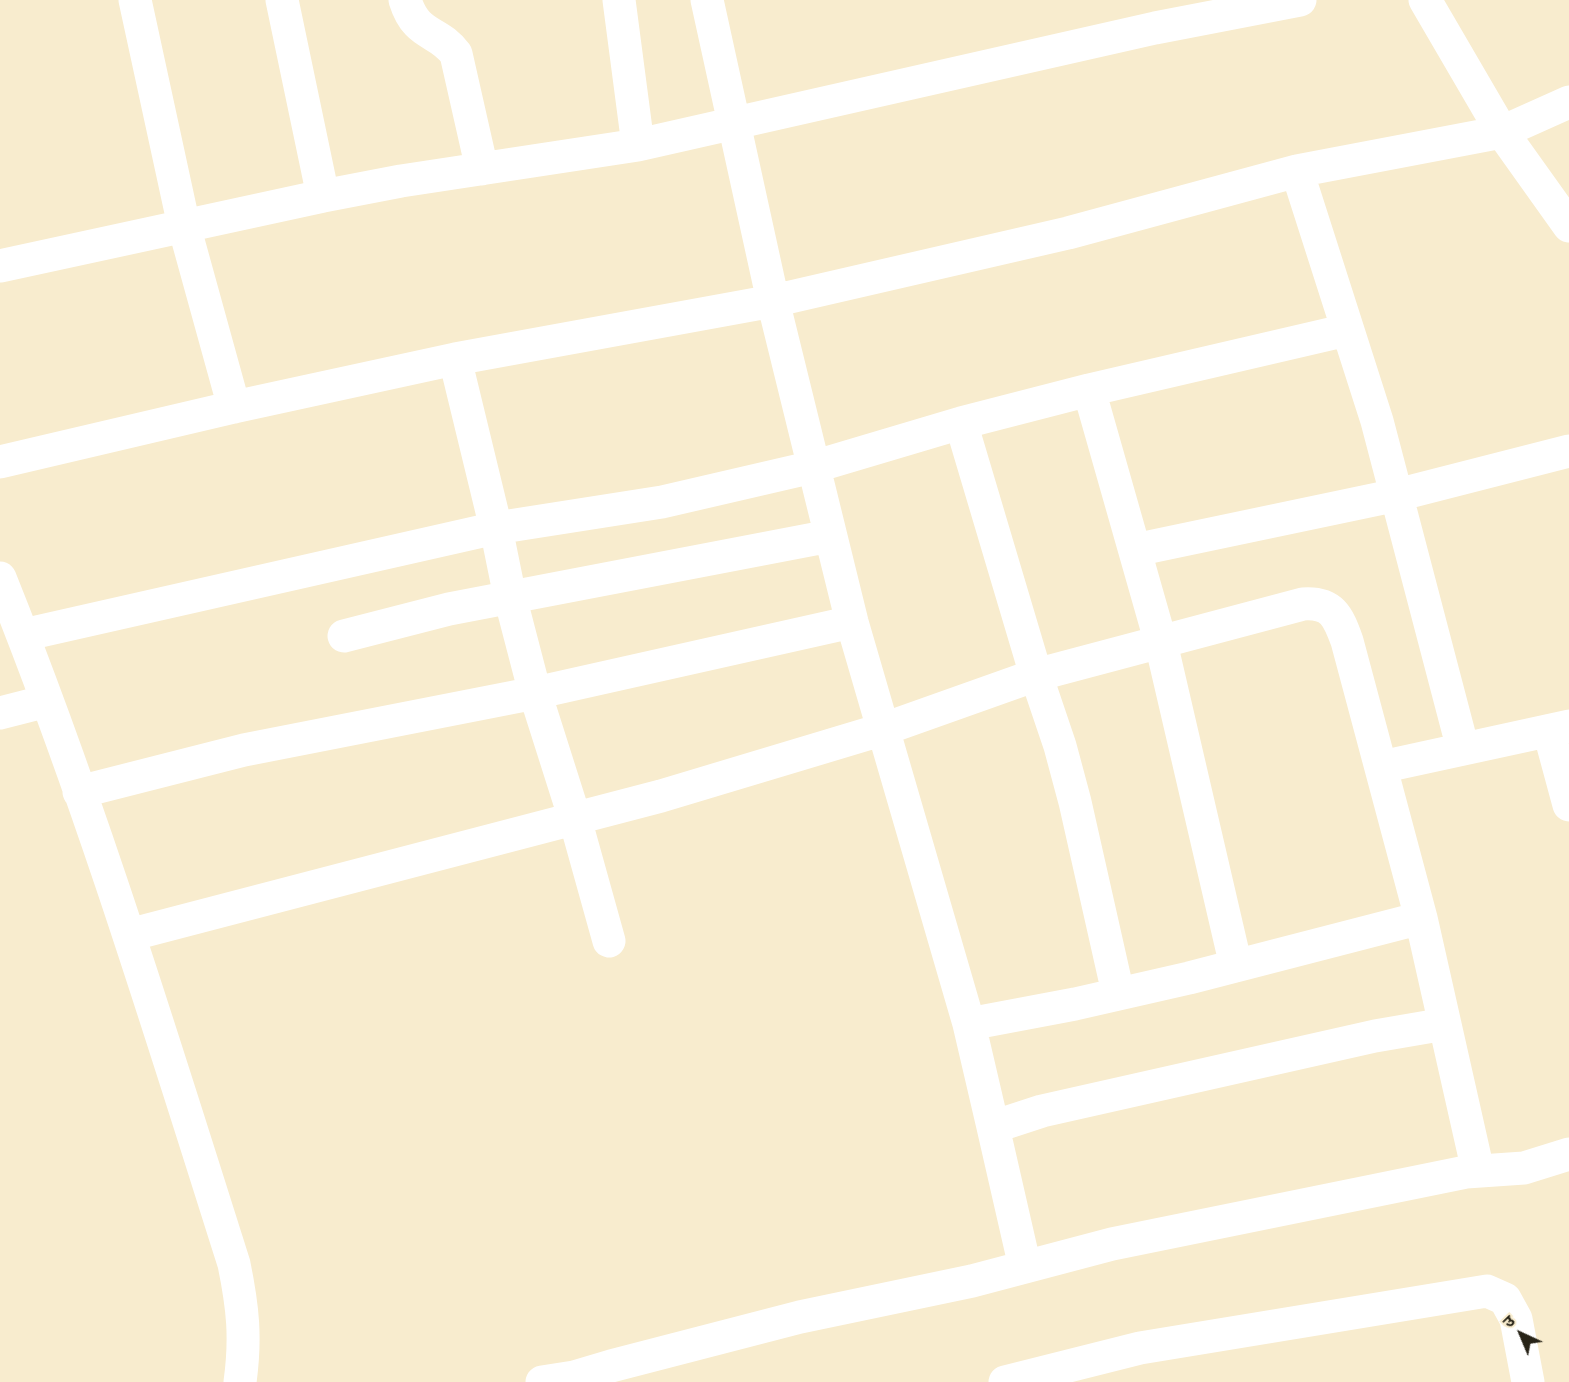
<!DOCTYPE html>
<meta charset="utf-8">
<style>
body{margin:0}
#map{position:relative;width:1569px;height:1382px;overflow:hidden;background:#f8ecce;font-family:Barlow,"Noto Sans Devanagari",sans-serif}
canvas{display:block}
.north{position:absolute;left:1491px;top:1304px;width:60px;height:60px;-webkit-text-stroke:4px #f8ecce;paint-order:stroke;rotate:316deg;font-size:16px;font-weight:700;line-height:24px;text-align:center;color:#272317}
.north::after{content:'';display:block;margin:auto;width:21px;height:27px;background:#272317;clip-path:polygon(50% 0,100% 100%,50% 72%,0 100%)}
</style>
<div id="map">
<canvas width="1569" height="1382"></canvas>
<div class="north">उ</div>
</div>
<script>
const ctx = document.querySelector('canvas').getContext('2d');
ctx.lineJoin = 'round';
function trace(path, color, width, dash) { ctx.strokeStyle = color; ctx.lineWidth = width; ctx.lineCap = dash ? 'butt' : 'round'; ctx.setLineDash(dash || []); ctx.stroke(path); }
const minor = new Path2D(`
 M135 0 184 226 234 407
 M282 0 323 196
 M405 0C417 38 438 29 456 54L482 169
 M619 0 638 145
 M707 0 773 301 852 622 969 1024 993 1127
 M1425 0 1502 132 1569 226
 M1297 171 1377 421 1463 749
 M0 266 323 196 401 181 638 145 1155 28 1300 0
 M455 359 496 528 510 597 535 693 575 819 609 941
 M1089 390 1161 643 1236 966
 M961 423 1036 675 1060 746 1075 802 1118 993
 M0 462 234 407 455 359 773 301 1068 233 1297 171 1502 132 1569 102
 M1135 550 1397 495 1569 451
 M0 578C90 802 161 1034 234 1264 243 1308 246 1338 240 1382
 M23 635 496 528 662 502 813 467 961 423 1089 390 1347 330
 M344 636 449 609 830 536
 M0 713 47 701
 M1549 731 1569 805
 M1381 767 1569 726
 M79 792 244 750 535 693 852 622
 M129 935 661 796 884 729 1036 675 1303 604C1332 602 1338 616 1347 641L1421 918 1478 1171
 M969 1024 1075 1004 1189 978 1421 918
 M1025 1267 993 1127 1042 1111 1375 1036 1445 1024
 M542 1382 574 1377 611 1366 800 1317 972 1281 1112 1244 1466 1172 1524 1168 1569 1154
 M1005 1382 1140 1348 1487 1291 1505 1299 1516 1319 1528 1382`);
trace(minor, '#fff', 33);
</script>
